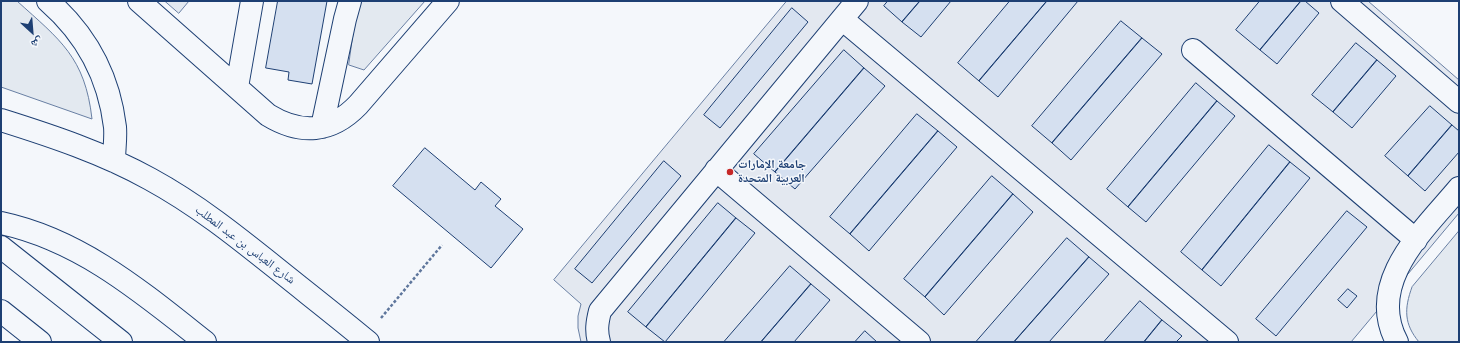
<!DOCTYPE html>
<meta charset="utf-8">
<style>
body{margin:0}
#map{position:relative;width:1460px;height:343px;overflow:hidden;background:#f4f7fb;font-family:Arial,"Noto Naskh Arabic",sans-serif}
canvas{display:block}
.frame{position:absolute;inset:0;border:2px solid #1d3f73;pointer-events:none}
.north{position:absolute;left:12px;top:12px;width:40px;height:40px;-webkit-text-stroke:3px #f4f7fb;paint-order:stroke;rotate:154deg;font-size:11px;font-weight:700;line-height:16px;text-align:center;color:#1d3f73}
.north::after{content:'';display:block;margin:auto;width:14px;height:18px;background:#1d3f73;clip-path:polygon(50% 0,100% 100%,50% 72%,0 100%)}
</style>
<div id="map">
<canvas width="1460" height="343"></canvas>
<div class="frame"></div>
<div class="north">ش</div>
</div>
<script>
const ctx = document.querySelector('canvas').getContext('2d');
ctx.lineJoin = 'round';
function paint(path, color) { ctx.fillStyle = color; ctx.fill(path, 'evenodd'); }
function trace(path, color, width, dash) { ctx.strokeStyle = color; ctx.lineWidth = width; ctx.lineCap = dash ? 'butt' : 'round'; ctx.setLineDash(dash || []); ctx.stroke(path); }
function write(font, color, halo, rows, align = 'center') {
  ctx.font = font + ' Arial,"Noto Naskh Arabic",sans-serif'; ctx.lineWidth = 3; ctx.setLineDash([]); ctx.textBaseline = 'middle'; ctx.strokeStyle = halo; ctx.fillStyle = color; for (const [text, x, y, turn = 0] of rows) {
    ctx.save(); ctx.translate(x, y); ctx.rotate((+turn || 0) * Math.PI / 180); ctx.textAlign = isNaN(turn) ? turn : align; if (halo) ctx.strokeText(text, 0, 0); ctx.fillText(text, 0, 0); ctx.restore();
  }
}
const green = new Path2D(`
 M1 1H17C60 40 85 57 92 119L1 87Z
 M165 1H189L179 13Z
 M358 1H425L364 70 349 65Z
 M1459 231V342H1419C1404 324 1404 309 1412 287Z`);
const parking = new Path2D(`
 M787 1H1368L1459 80V213L1351 342H581L578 328V316L581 304 554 280Z`);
const building = new Path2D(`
 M278 1H327L312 84 288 80 289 72 266 68Z
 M888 1H920L902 22 884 6Z
 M920 1H951L921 37 902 22Z
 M1010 1H1047L979 81 958 63Z
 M1047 1H1078L998 97 979 81Z
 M1260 1H1301L1260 50 1236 30Z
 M1301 1H1305L1319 13 1277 64 1260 50Z
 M792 8 808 22 720 128 704 115Z
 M1121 21 1142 38 1052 143 1032 126Z
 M1142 38 1162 54 1071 160 1052 143Z
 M1356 43 1377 60 1333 112 1312 95Z
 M844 50 864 68 775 172 754 154Z
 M1377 60 1396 76 1352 128 1333 112Z
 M864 68 885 86 795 189 775 172Z
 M1196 83 1217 101 1128 207 1107 189Z
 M1217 101 1235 116 1146 222 1128 207Z
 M1430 106 1452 125 1408 176 1385 156Z
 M917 114 938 131 850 234 830 217Z
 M1452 125 1459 131V152L1425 191 1408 176Z
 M938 131 957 147 869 251 850 234Z
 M1269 145 1290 162 1202 270 1181 252Z
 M425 148 475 190 481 182 501 199 495 206 523 229 491 268 393 186Z
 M664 161 681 176 592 283 575 269Z
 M1290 162 1310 178 1221 286 1202 270Z
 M992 176 1013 194 925 297 904 279Z
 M1013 194 1033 212 944 315 925 297Z
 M718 203 736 218 646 327 628 312Z
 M1347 211 1367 227 1276 336 1256 319Z
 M736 218 755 233 665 342 646 327Z
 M1067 238 1089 257 1014 342H976Z
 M1089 257 1109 274 1049 342H1014Z
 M790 266 811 284 761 342H724Z
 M811 284 830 300 794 342H761Z
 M1348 289 1357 296 1347 308 1338 300Z
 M1140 301 1162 320 1144 342H1104Z
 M1162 320 1182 336 1176 342H1144Z
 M865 331 877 342H855Z`);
const path = new Path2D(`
 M381 318 442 245`);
const minor = new Path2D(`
 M48 1C87 35 109 77 115 127 116 138 114 150 114 161
 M139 1 268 115C301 135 331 133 358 105L448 1
 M1342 1 1459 102
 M842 19 1227 342
 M1193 50 1416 240
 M237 87 252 1
 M1 120C52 136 103 153 150 179 196 204 236 236 276 268 307 293 338 317 368 342
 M322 127 345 19 350 1
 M716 170 919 342
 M1 223C81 240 143 293 205 342
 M1 247 121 342
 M1 311 40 342
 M599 342C596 331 597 323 600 311L857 1
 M1397 342C1365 282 1424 230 1459 188`);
const markers = [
 [730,172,4,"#c62828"]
];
const poiNames = [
 ["جامعة الإمارات",738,165],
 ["العربية المتحدة",738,179]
];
const streetNames = [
 ["شارع العباس بن عبد المطلب",245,245,37]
];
paint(green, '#e3e9f0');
trace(green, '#687fa3', 1);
paint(parking, '#e3e8f0');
trace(parking, '#687fa3', 1);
paint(building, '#d5e0f0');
trace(building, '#1d3f73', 1);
trace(minor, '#1d3f73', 24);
trace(path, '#5e769c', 2.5, [3, 2]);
trace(minor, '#f4f7fb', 22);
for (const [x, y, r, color] of markers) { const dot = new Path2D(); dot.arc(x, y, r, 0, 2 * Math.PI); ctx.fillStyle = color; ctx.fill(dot); trace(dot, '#f4f7fb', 1.5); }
write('bold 12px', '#1d3f73', '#f4f7fb', poiNames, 'left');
write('12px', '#1d3f73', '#f4f7fb', streetNames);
</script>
